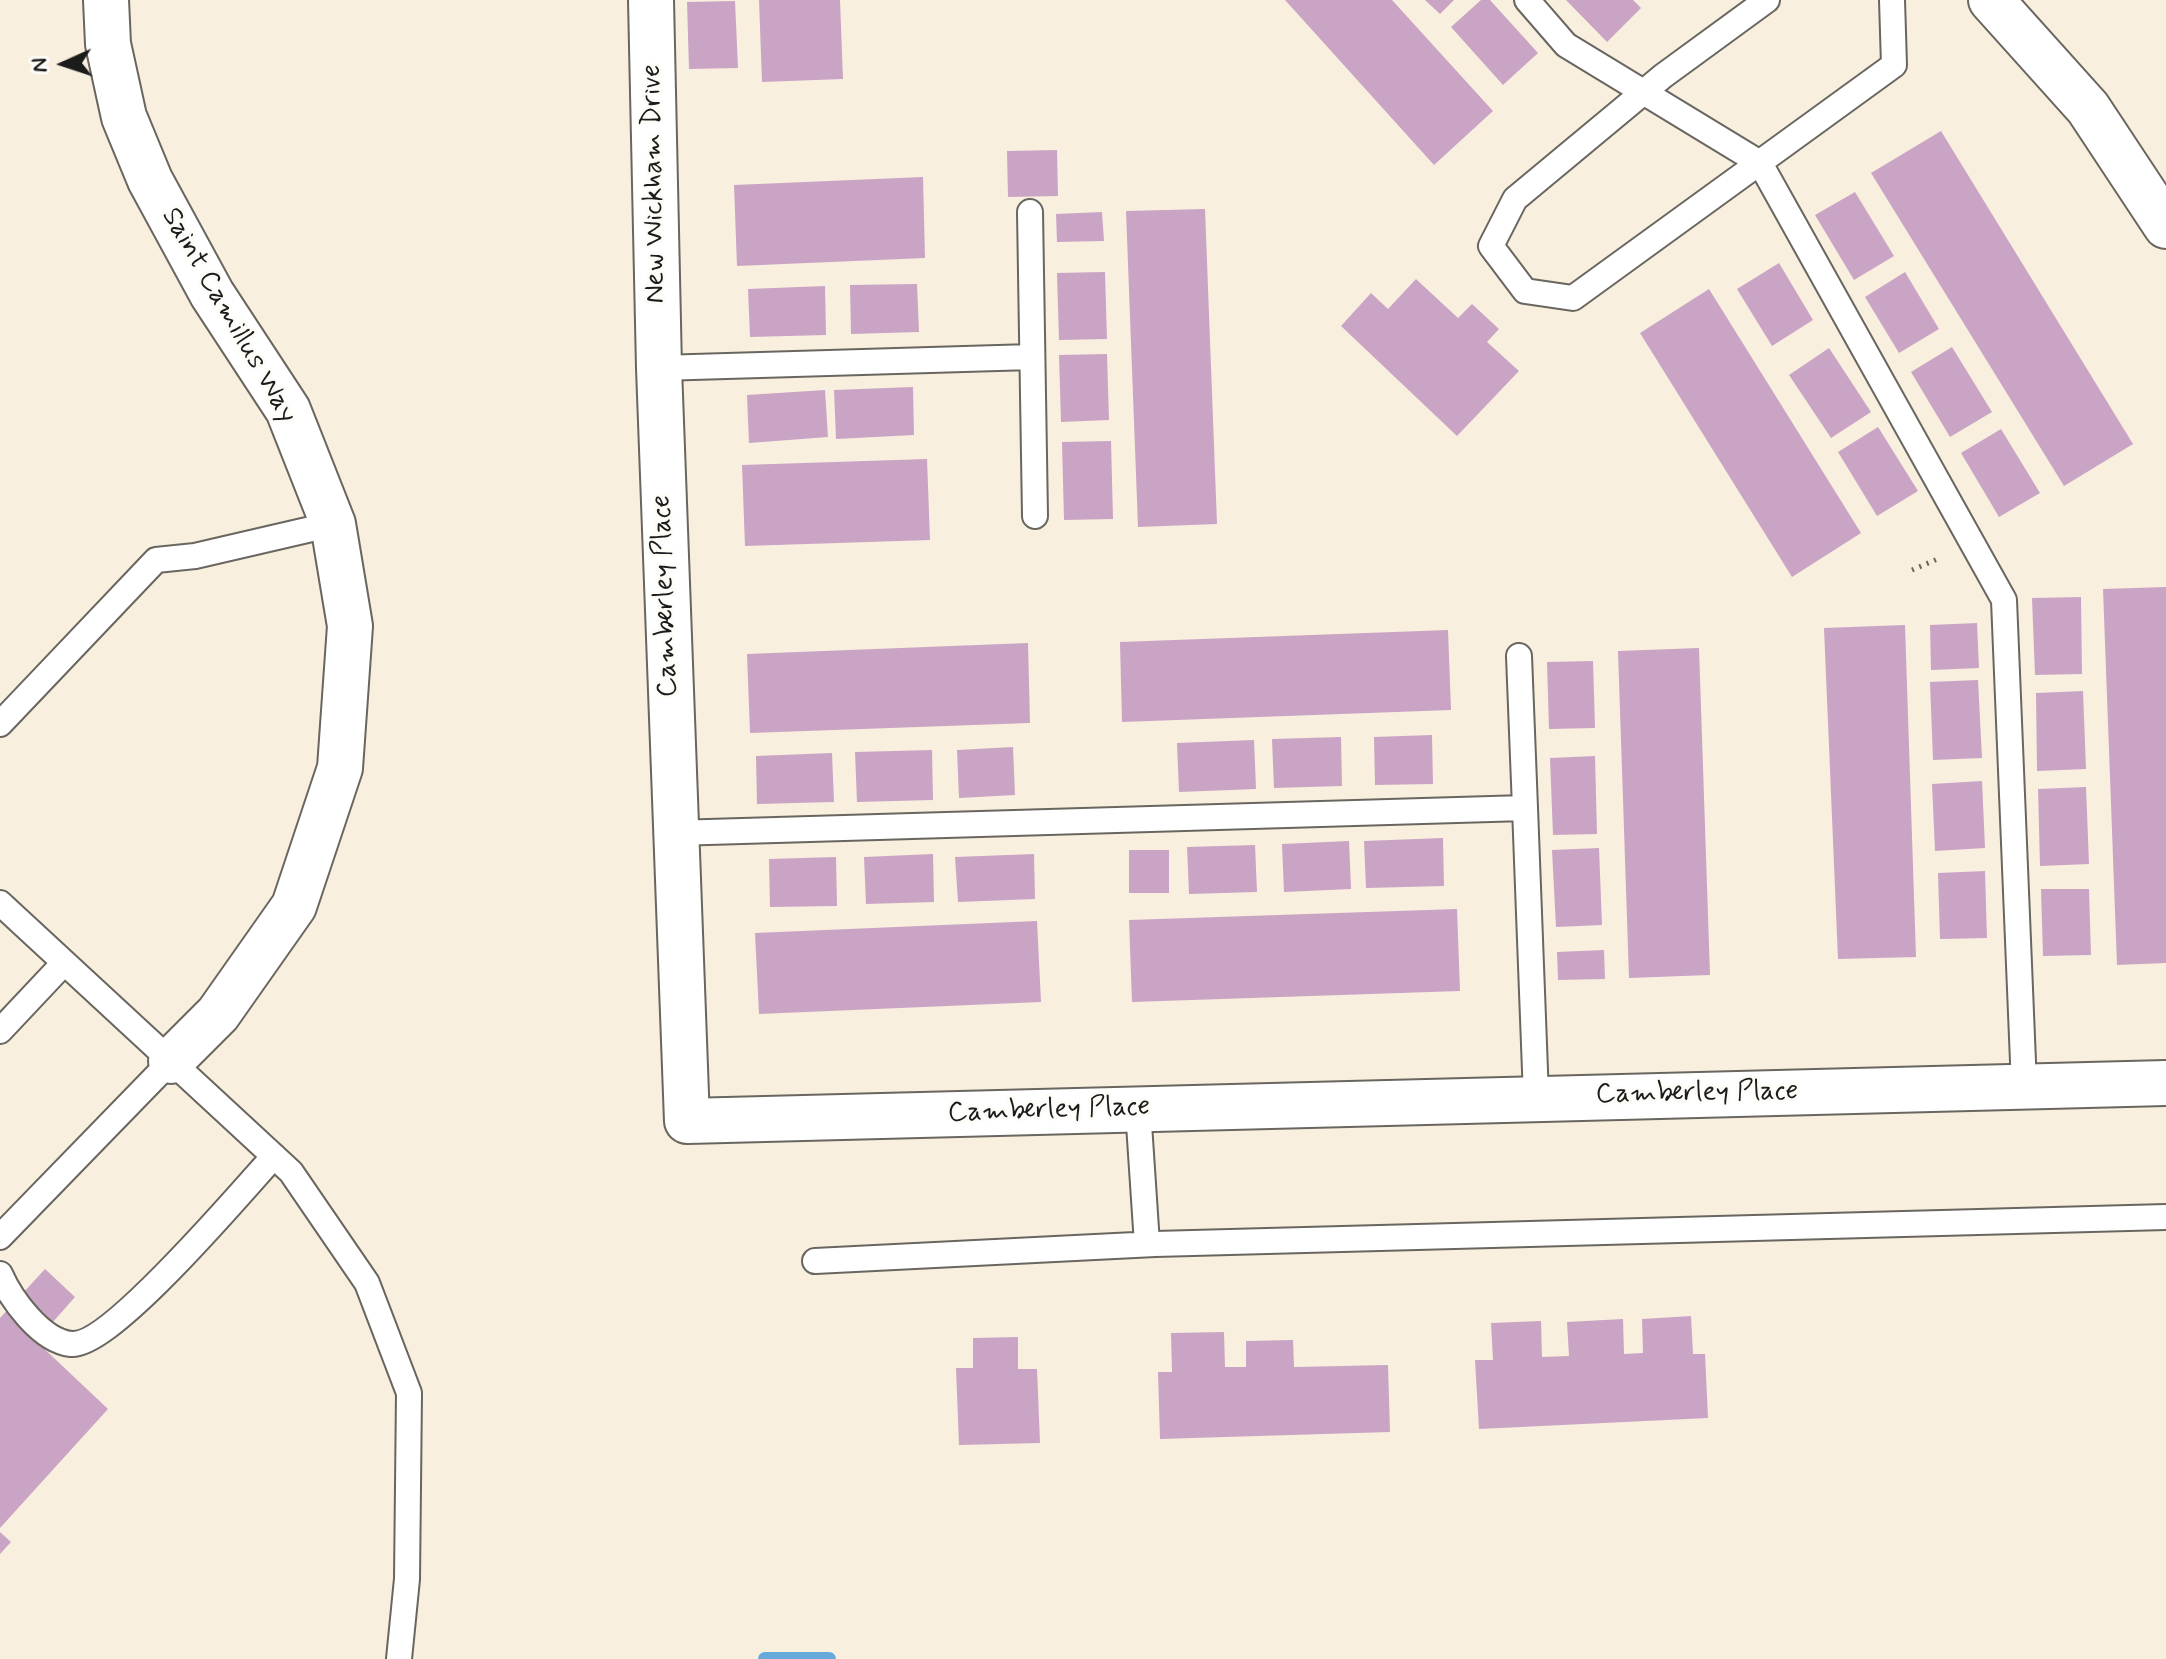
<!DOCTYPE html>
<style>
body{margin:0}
#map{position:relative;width:2166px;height:1659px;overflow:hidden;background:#f8efde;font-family:Mynerve,sans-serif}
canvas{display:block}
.north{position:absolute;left:24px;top:24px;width:80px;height:80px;-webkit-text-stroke:6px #fdfcf7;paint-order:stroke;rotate:267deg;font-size:22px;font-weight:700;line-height:32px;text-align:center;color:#1c1c1c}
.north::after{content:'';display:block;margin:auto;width:28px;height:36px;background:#1c1c1c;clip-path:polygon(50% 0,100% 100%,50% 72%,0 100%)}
</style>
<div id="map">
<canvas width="2166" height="1659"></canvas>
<div class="north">N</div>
</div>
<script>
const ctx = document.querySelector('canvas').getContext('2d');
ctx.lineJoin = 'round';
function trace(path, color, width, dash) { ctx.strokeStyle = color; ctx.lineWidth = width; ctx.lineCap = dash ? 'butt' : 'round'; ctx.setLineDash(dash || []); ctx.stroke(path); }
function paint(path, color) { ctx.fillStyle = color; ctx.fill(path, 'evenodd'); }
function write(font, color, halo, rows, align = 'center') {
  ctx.font = font + ' Mynerve,sans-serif'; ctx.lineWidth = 6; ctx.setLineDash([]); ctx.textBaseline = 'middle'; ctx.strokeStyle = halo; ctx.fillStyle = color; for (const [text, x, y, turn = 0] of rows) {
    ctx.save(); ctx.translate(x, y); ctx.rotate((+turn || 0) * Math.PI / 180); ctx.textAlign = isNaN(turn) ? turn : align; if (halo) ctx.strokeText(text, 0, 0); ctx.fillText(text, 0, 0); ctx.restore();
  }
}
const stream = new Path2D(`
 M765 1659H829`);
const building = new Path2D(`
 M759 0H840L843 79 762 82Z
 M1285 0H1392L1493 111 1434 165Z
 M1425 0H1454L1440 14Z
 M1481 0H1490L1538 53 1503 85 1451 27Z
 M1566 0H1633L1641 8 1607 42Z
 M735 1 738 68 689 69 687 2Z
 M1941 131 2133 444 2064 486 1871 173Z
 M1057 150 1058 196 1008 197 1007 151Z
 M923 177 925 258 737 266 734 185Z
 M1855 192 1894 256 1854 280 1815 215Z
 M1205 209 1217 524 1138 527 1126 211Z
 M1102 212 1104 241 1057 242 1056 214Z
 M1779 263 1813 320 1772 346 1737 289Z
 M1105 272 1107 339 1059 340 1057 273Z
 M1905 272 1939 329 1899 353 1865 297Z
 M1416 279 1458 318 1472 304 1499 329 1487 342 1519 371 1457 436 1341 326 1371 293 1388 309Z
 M917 284 919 332 851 334 850 285Z
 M825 286 826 335 750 337 748 289Z
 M1709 289 1861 533 1792 577 1640 333Z
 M1952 347 1992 412 1950 437 1911 372Z
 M1829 348 1871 412 1831 438 1789 375Z
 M1107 354 1109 420 1061 422 1059 355Z
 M913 387 914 435 836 439 834 390Z
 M825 390 828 437 749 443 747 395Z
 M1878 427 1918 491 1877 516 1838 452Z
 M2001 429 2040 493 1999 517 1961 453Z
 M1111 441 1113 519 1064 520 1062 442Z
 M927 459 930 540 745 546 742 465Z
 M2166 587V963L2117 965 2103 589Z
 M2081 597 2082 674 2035 675 2032 598Z
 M1977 623 1979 668 1931 670 1930 625Z
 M1905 625 1916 957 1838 959 1824 628Z
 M1448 630 1451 710 1122 722 1120 642Z
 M1028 643 1030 723 750 733 747 654Z
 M1699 648 1710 975 1629 978 1618 651Z
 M1593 661 1595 728 1549 729 1547 662Z
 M1978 680 1982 758 1933 760 1930 682Z
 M2083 691 2086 769 2037 771 2036 693Z
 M1432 735 1433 784 1375 785 1374 737Z
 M1341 737 1342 786 1274 788 1272 739Z
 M1254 740 1256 789 1179 792 1177 743Z
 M1013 747 1015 795 959 798 957 750Z
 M932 750 933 800 857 802 855 752Z
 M832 753 834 802 757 804 756 756Z
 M1595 756 1597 834 1553 835 1550 758Z
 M1982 781 1985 848 1935 851 1932 784Z
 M2086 787 2089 864 2040 866 2038 789Z
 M1443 838 1444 886 1366 888 1364 841Z
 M1349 841 1351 889 1284 892 1282 844Z
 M1255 845 1257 892 1189 894 1187 847Z
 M1599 848 1602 925 1556 927 1552 850Z
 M1129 850H1169V893H1129Z
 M933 854 934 902 866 904 864 857Z
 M1034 854 1035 899 958 902 955 857Z
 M836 857 837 906 770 907 769 859Z
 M1985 871 1987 938 1940 939 1938 873Z
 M2041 889H2089L2091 955 2043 956Z
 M1457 909 1460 991 1132 1002 1129 920Z
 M1037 921 1041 1002 759 1014 755 933Z
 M1604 950 1605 979 1558 980 1557 952Z
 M45 1269 75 1297 36 1341 108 1409 0 1528V1318Z
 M1691 1316 1693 1354H1705L1708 1418 1479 1429 1475 1360H1493L1491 1323 1541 1321 1542 1357 1569 1356 1567 1322 1623 1319 1624 1354 1643 1353 1642 1319Z
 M1224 1332 1225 1367H1246V1341L1293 1340 1294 1367 1388 1365 1390 1432 1160 1439 1158 1372H1172L1171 1333Z
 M1018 1337V1369H1037L1040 1443 959 1445 956 1368H973V1338Z
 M0 1532 11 1542 0 1554Z`);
const path = new Path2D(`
 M1912 570 1940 558`);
const lane = new Path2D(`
 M1527 0 1566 45 1760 163 2004 600 2024 1086
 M1767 0 1663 76 1515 199 1491 246 1525 291 1573 298 1894 65 1892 0
 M1030 212 1035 516
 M659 368 1032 357
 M1519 656 1525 808
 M0 724 156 560 195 556 333 524
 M674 833 1525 808 1536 1097
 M0 903 291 1172 367 1283 409 1393 407 1579 399 1659
 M0 1031 64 963
 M1138 1109 1147 1244
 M0 1237 171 1061
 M815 1261 1155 1244 2166 1217
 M0 1274C11 1299 41 1341 71 1344 110 1348 243 1190 274 1156`);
const street = new Path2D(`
 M106 0 108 44 124 117 150 180 212 294 288 410 333 524 350 626 340 768 294 906 218 1014 171 1061
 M651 0 659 368 687 1121 2166 1083
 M1991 0 2088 108 2166 226`);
const streetNames = [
 ["New Wickham Drive",655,184,-91],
 ["Saint Camillus Way",228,316,60],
 ["Camberley Place",666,596,-92],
 ["Camberley Place",1697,1094,-1],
 ["Camberley Place",1049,1111,-2]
];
trace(stream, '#66a9db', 14);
paint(building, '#caa4c5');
trace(lane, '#696660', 28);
trace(street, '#696660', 48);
trace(path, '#696660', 5, [2, 6]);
trace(lane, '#fff', 24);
trace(street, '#fff', 44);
write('28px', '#1c1c1c', '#fdfcf7', streetNames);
</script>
